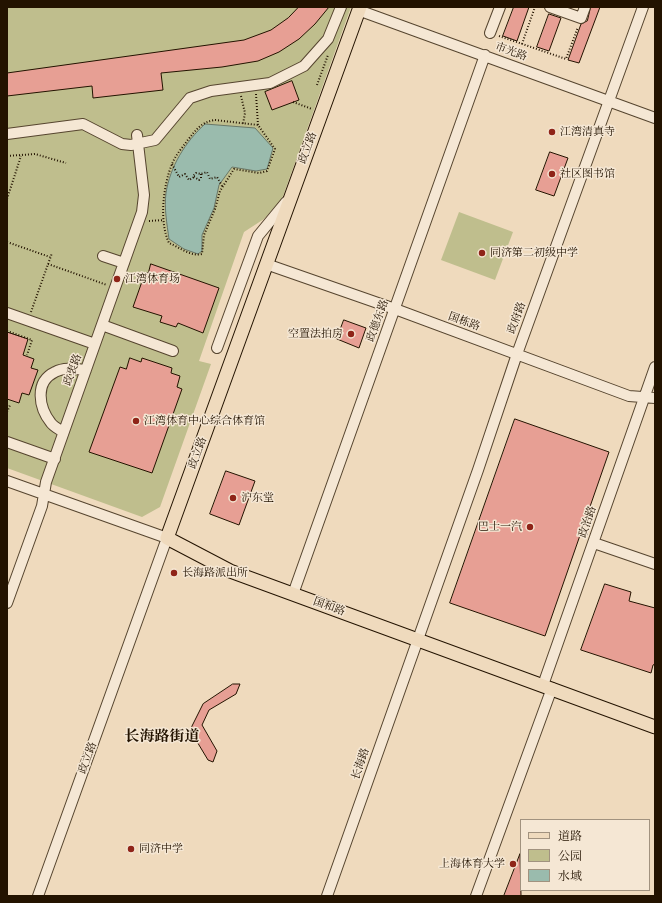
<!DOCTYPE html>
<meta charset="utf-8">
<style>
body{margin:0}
#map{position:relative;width:662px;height:903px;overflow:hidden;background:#efdabd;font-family:Alegreya,"Noto Serif SC",serif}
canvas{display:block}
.frame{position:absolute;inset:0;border:8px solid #231300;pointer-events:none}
.legend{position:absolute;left:520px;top:819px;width:130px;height:72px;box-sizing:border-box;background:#f5e7d4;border:1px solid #a1927f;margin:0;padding:5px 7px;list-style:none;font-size:12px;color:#231300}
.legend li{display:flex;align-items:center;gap:8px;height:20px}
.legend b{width:20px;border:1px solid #a1927f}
</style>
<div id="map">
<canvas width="662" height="903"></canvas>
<div class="frame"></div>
<ul class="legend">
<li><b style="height:5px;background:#efdabd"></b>道路</li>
<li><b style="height:11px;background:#bfbe8d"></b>公园</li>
<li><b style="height:11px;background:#9abbad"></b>水域</li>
</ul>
</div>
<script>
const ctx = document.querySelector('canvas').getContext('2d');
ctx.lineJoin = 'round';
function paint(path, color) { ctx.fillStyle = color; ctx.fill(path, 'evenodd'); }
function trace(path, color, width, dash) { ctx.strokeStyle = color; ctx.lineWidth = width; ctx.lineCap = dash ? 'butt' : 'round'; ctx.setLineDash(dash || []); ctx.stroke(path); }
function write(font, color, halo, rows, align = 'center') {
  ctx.font = font + ' Alegreya,"Noto Serif SC",serif'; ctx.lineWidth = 3; ctx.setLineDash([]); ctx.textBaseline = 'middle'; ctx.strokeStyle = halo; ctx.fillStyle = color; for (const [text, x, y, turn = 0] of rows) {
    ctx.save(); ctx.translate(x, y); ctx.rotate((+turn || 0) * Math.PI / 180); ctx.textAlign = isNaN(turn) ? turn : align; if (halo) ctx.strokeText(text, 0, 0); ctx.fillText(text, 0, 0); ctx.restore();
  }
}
const green = new Path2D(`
 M7 7H351L282 199 264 219 244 232 199 361 211 364 160 507 142 517 7 468Z
 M459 212 513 232 495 280 441 260Z`);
const water = new Path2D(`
 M205 124 255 128 273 148 267 169 256 171 232 167 219 185 214 208 202 235V251L198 254 184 249 169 239C167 224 164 208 166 193 170 167 185 142 205 124Z`);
const building = new Path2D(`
 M299 7H329L315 24 299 39 279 52 258 61 222 67 161 73 163 90 93 98 92 86 7 96V73L244 40 271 30 288 18Z
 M514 7H529L517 41 503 36Z
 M591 7H600L579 63 568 60 581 24 587 21Z
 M549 14 561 18 549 51 537 47Z
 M292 81 299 100 272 110 265 92Z
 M550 152 568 158 554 196 536 190Z
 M151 264 219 288 203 333 178 323 176 327 160 322 162 316 133 307 145 273H148Z
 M344 320 366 328 359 348 337 339Z
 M7 332 28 339 23 355 34 359 31 368 38 370 29 395 22 393 19 403 7 399Z
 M130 358 141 362 142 358 172 368 171 373 180 376 177 387 182 389 152 473 89 452 120 367 126 369Z
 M515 419 609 452 545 636 450 603Z
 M226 471 255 481 239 525 210 514Z
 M605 584 631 592 629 601 655 608V664L653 665 651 673 581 650Z
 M233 684H240L236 694 209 710 202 725 217 751 213 762 208 760 190 730 203 704Z
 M520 854 521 896H504Z`);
const path = new Path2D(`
 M499 36 566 59 578 27
 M522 44 535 7
 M317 85 328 55
 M256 94 258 125
 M241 96 245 113 243 124
 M293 102 312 109
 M215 120 258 125 275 149 267 171 259 173 234 169 220 191 215 209 204 235 202 254C191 257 179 247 169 243 159 222 163 186 172 164 175 156 182 148 187 141 196 130 201 122 215 120Z
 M7 156 35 154 66 163
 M172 164 179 177 185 174 189 180 194 177
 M201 174V178L199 180 193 176 196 173 201 174 207 172 210 179 217 177 222 186
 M7 199 21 156
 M149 221 164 220
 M7 242 50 257
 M48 264 107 285
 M31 312 52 253
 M7 331 32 340 27 355
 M7 412 10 405`);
const minor = new Path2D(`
 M550 7 581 18 585 7
 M358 10 655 118
 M490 33 500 7
 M7 134 83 124 122 144 131 145 155 140 190 98 211 91 270 83 304 66 328 39 341 7
 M103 256 124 263
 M266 264 395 309 629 396 655 398
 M7 313 95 344
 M102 325 173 351
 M217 348 258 236 286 202
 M63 432C59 429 54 427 51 423 39 408 34 382 55 372 64 367 76 369 86 370
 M7 442 55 459
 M7 481 167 538 38 896
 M594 543 655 564
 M293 594 485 55
 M7 603 42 506 46 482 142 212 144 195 137 135
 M543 685 655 367
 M327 896 478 470 517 354 643 7
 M476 896 552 688`);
const major = new Path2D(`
 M360 7 167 538 230 571 655 727`);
const markers = [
 [552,132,4,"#8f2418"],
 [552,174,4,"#8f2418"],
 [482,253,4,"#8f2418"],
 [117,279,4,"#8f2418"],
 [351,334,4,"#8f2418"],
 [136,421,4,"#8f2418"],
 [233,498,4,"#8f2418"],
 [530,527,4,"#8f2418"],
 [174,573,4,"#8f2418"],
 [131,849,4,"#8f2418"],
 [513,864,4,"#8f2418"]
];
const streetNames = [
 ["市光路",511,52,20],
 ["政立路",308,148,-70],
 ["政府路",517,318,-70],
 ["政德东路",378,321,-70],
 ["国栋路",464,322,20],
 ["政衷路",73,370,-70],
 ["政立路",198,453,-70],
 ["政治路",588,522,-71],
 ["国和路",329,607,20],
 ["政立路",88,758,-70],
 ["长海路",361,764,-71]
];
const poiNames = [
 ["江湾清真寺",560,132],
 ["社区图书馆",560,174],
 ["同济第二初级中学",490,253],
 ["江湾体育场",125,279],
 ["空置法拍房",343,334,"right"],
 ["江湾体育中心综合体育馆",144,421],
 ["沪东堂",241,498],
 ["巴士一汽",522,527,"right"],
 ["长海路派出所",182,573],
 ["同济中学",139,849],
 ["上海体育大学",505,864,"right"]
];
const districtNames = [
 ["长海路街道",162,737]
];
paint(green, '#bfbe8d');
paint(water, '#9abbad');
trace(water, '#6a7868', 1);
paint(building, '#e79f94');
trace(building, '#231300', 1);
trace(minor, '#56452f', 12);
trace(major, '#231300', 15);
trace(path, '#231300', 2, [1, 2]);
trace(minor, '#f5e7d4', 10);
trace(major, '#efdabd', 13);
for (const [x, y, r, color] of markers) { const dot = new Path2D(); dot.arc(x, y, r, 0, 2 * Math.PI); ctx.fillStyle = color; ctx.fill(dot); trace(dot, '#f5e7d4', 1.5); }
write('11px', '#231300', '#f5e7d4', streetNames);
write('11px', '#231300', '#f5e7d4', poiNames, 'left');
write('bold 15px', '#231300', '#f5e7d4', districtNames);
</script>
